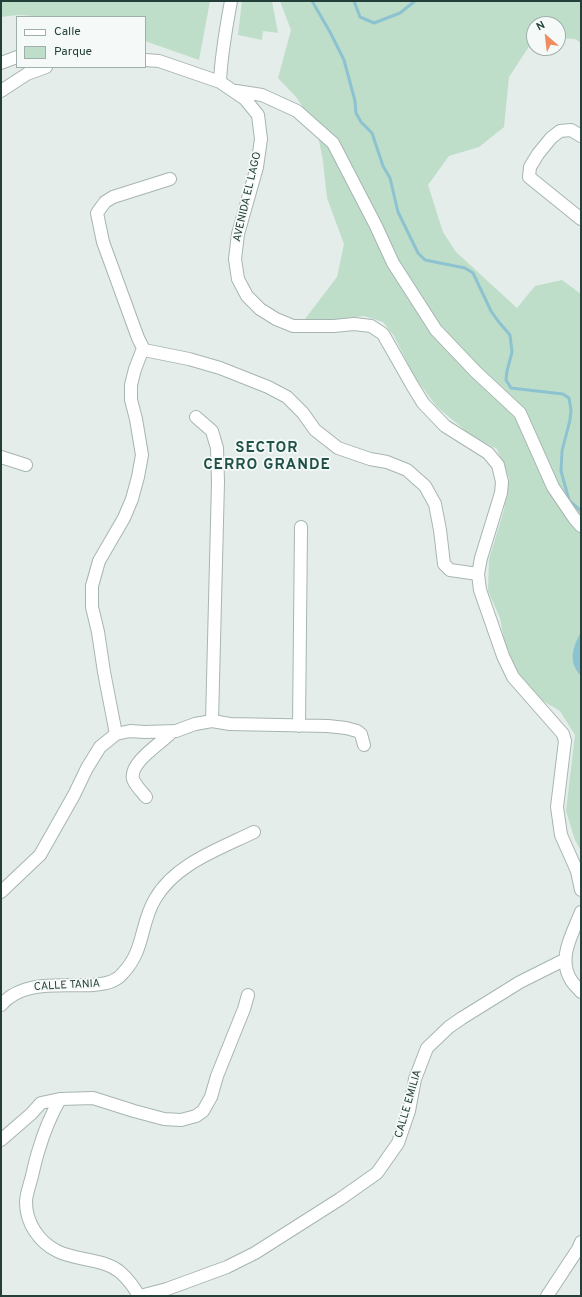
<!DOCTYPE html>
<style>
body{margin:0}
#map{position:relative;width:582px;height:1297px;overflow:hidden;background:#e4edea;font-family:Overpass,sans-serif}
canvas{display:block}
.frame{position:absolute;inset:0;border:2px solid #243f39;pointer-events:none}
.legend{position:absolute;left:16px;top:16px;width:130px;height:52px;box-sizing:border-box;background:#f5faf8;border:1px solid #a1afac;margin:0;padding:5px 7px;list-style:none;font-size:12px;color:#243f39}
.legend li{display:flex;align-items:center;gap:8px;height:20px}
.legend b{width:20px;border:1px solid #a1afac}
.north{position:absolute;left:526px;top:16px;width:40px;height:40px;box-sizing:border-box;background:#f5faf8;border:1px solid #a1afac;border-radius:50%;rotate:332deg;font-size:11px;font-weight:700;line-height:16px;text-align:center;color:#243f39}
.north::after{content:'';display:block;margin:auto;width:14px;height:18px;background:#ef8d60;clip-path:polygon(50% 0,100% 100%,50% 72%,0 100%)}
</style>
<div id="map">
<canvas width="582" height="1297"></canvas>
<div class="frame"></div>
<ul class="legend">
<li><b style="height:5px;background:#fff"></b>Calle</li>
<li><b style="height:11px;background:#bedec9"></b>Parque</li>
</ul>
<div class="north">N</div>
</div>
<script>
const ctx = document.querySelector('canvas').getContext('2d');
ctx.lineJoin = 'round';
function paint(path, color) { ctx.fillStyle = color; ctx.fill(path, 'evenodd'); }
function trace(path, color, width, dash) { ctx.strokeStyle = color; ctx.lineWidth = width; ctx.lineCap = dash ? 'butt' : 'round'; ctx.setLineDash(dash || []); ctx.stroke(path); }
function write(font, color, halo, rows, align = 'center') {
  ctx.font = font + ' Overpass,sans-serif'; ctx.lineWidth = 3.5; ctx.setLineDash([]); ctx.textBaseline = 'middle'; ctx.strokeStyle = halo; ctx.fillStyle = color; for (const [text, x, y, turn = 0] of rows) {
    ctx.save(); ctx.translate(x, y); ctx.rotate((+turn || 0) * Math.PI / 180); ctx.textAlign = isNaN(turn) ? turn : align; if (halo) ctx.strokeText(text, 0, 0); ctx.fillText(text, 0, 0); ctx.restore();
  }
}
const green = new Path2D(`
 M1 1H210L199 60 145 41V17H50L18 15 1 17Z
 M242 1H272L278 33 263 31 262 40 238 35Z
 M280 1H581V43L575 39 558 38V24H534V39L509 77 504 127 479 147 449 156 428 185 443 232 456 252 517 308 535 286 562 280 581 294V851L575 840 566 811 575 735 560 711 543 701 524 682 506 651 500 618 488 591 489 559 504 510 509 478 497 449 472 436 437 407 414 376 394 336 383 322 364 316 313 322 305 319 337 277 344 244 327 198 323 161 316 126 296 97 278 78 291 30Z`);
const water = new Path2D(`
 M581 632V676C567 661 573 647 581 632Z`);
const stream = new Path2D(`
 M312 1 330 32 344 60 355 101 356 113 361 122 372 133 383 166 390 178 398 212 418 253 425 260 465 268 473 273 491 311 498 321 510 335 512 352 507 371 506 380 511 388 563 394 569 398 571 410 570 420 562 451 561 471 569 500 581 511
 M354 1 360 17 374 23 400 13 415 1`);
const minor = new Path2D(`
 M231 1C226 28 221 55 220 82L245 99 258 115 261 139 257 167 238 234 235 259 238 279 247 296 260 309 276 319 293 326H334L354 324 371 326 383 334 412 385 423 403 445 426 488 453 498 465 502 482 501 493 481 558 478 574 480 590 503 656 513 677 563 734 565 741 557 807 561 835 577 871 581 890
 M145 60 159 61 220 82
 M1 63 17 57
 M1 91 27 74 46 67
 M236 91 262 95 297 111 333 143 376 226 393 263 436 330 476 372 520 413 553 487 574 518 581 526
 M581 136 571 130 560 131 551 138 538 154 530 167 529 177 581 219
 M144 350 189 359 220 368 268 387 287 397 303 413 315 430 338 448 370 459 387 462 407 470 425 486 435 504 440 530 444 564 450 570 478 574
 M144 350 138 338 103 242 97 213 105 202 113 197 170 179
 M196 417 212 431 217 448 218 482 212 721
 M1 457 26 465
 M299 726 301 527
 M116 734 104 672 98 632 92 607V586L99 561 124 518 132 499 138 477 142 455 136 419 131 400V385L135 369 142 351 144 350
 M146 797C142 792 135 785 133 779 129 762 163 742 173 731
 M1 892 40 855 74 795 87 768 100 747 116 734 130 731 145 732 176 731 195 724 212 721 230 724 328 726 346 728 357 731 361 734 364 745
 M581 912C573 933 557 958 571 980 573 984 578 988 581 992
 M1 1005C23 979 62 987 93 985 100 984 109 984 116 979 119 978 121 975 123 973 145 950 140 924 155 899 175 864 219 849 254 832
 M60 1099C51 1115 44 1132 39 1149 36 1158 34 1167 32 1176 30 1184 26 1194 26 1202 26 1223 39 1242 57 1251 77 1261 103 1258 120 1272 128 1279 134 1287 139 1296
 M1 1140 31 1114 41 1103 60 1099 93 1098 134 1111 164 1119 181 1120 196 1116 203 1111 211 1097 217 1076 244 1009 248 995
 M140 1296 167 1289 227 1267 255 1253 340 1199 377 1173 398 1143 409 1111 415 1079 427 1048 449 1027 462 1018 520 982 564 960
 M547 1296 578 1249 581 1242`);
const streetNames = [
 ["AVENIDA EL LAGO",248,197,-77],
 ["CALLE TANIA",67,986,-3],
 ["CALLE EMILIA",409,1104,-74]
];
const districtNames = [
 ["SECTOR",267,449],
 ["CERRO GRANDE",267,466]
];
paint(green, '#bedec9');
paint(water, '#8dc2d1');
trace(stream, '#8dc2d1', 3);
trace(minor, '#a7b5b1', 14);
trace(minor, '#fff', 12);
write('11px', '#243f39', '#f5faf8', streetNames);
ctx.letterSpacing = '1px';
write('bold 15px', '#205148', '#f5faf8', districtNames);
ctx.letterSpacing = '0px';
</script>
